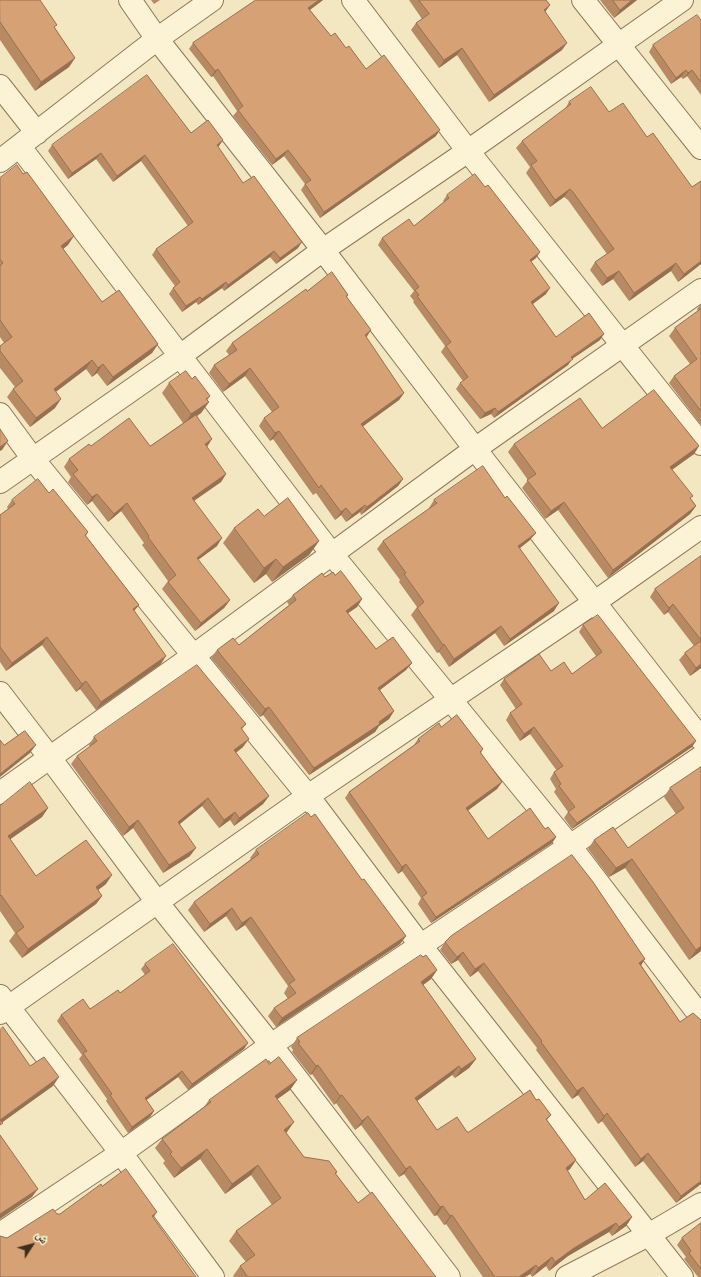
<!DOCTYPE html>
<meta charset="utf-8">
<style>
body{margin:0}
#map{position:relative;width:701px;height:1277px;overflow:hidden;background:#f3e7c2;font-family:Bitter,"Noto Naskh Arabic",serif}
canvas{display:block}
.north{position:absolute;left:12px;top:1225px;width:40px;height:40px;-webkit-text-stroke:3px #f9f0d3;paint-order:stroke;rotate:54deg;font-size:11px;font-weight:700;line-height:16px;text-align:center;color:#3e2e1d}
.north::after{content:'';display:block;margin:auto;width:14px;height:18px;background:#3e2e1d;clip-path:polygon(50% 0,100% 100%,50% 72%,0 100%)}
</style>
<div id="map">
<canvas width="701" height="1277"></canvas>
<div class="north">ش</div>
</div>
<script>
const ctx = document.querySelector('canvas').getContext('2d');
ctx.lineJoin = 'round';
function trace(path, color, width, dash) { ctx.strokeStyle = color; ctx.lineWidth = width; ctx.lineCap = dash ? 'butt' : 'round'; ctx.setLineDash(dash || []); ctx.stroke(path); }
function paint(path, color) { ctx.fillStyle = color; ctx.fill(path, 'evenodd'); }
const minor = new Path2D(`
 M130 0 157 39 323 250 475 449 701 739
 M353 0 468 151 701 444
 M583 0 701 148
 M0 86 37 133
 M20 147 331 553 570 846 701 1017
 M0 161 157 39 212 0
 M0 414 33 459 308 796 421 946 682 1277
 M0 482 180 356 323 250 468 151 682 0
 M0 693 50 758 157 902 271 1045 449 1277
 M0 793 193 656 475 449 701 290
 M0 996 121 1153 213 1277
 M0 1013 308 796 595 602 701 527
 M0 1234 121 1153 271 1045 570 846 701 757
 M567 1277 650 1234 701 1204`);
const wall = new Path2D(`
 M0 0 55 28 75 58 69 67 35 91 0 40Z
 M151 0H160L154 4Z
 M256 0H323L310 10 331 36 346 48 366 69 436 136 320 218 301 190 305 184 284 156 272 165 233 116 237 111 213 76 211 77 189 49 193 43Z
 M409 0H546L550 5 545 12 562 50 489 102 457 55 439 68 411 30 416 23 422 19Z
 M600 0H637L614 18Z
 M701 20V95L687 76 683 79 681 77 671 84 649 52 653 45Z
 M569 102 609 112 647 137 692 187 701 181V264L678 282 671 271 629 301 613 279 602 286 590 270 595 262 607 254 568 200 564 197 550 207 526 173 530 167 516 148 522 141 565 109Z
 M191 133 223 140 218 147 243 183 298 248 276 264 270 257 224 291 222 288 198 305 196 302 182 312 169 294 173 288 175 286 152 255 156 249 188 226 141 161 113 182 96 159 68 179 48 151 52 145Z
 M0 178 68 245 63 249 102 302 158 344 152 353 107 386 97 373 92 377 86 369 56 392 55 408 30 427 7 397 13 389 15 387 0 368V346L4 343 0 337Z
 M447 195 536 258 531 262 546 294 533 304 556 337 600 340 572 359 568 365 494 418 491 414 480 419 456 389 460 383 463 381 441 352 445 346 413 302 414 301 410 296 414 291 378 245 382 238 414 226 444 202 443 201Z
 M307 291 348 295 347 297 366 337 404 393 399 400 362 427 403 479 398 486 361 515 360 512 346 522 341 515 335 520 316 493 313 495 273 439 270 441 259 426 264 418 272 412 245 376 223 392 209 373 214 365 229 355 226 351 232 343Z
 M701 304V425L669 383 674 376 690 364 669 336 675 328 698 311 697 309Z
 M169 383 207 400 209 402 201 413 197 416 207 447 226 474 221 482 194 501 217 546 198 560 230 600 224 608 195 631 162 589 168 581 142 545 144 543 121 511 108 522 92 501 87 505 68 482 71 477 64 467 69 459 91 446H150L183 423 162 393Z
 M602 428 699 446 694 454 672 469 691 499 696 506 690 514 608 578 558 510 545 519 522 488 528 480 508 452 514 444Z
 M49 493 88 532 86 536 139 605 134 611 161 664 96 710 80 689 76 692 42 645 6 671 0 662V515L8 509 7 507 12 500Z
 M434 500 530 540 520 548 554 611 504 646 495 633 449 667 439 652 437 653 411 615 417 607 399 582 400 580 377 549 383 541 429 509V508Z
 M264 516 319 541 309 555 272 582 266 574 254 583 223 543 234 528Z
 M701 556V668L690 676 679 660 685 653 694 646 668 612 664 615 650 597 655 589Z
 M335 575 362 599 357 607 348 613 376 649 412 663 406 670 380 690 394 711 389 719 379 726 375 732 309 775 263 715 260 717 211 658 217 650 239 645 289 605 287 602 293 595 325 577Z
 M583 625 692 747 572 829 564 818 568 812 554 792 556 789 550 779 554 772 557 771 530 734 520 741 506 720 510 713 516 709 500 685 504 679 551 671 572 674 596 656 579 632Z
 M246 724 242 729 243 747 236 753 269 796 263 804 234 826 230 820 219 828 202 806 180 824 190 856 163 873 133 828 123 836 71 764 77 756 90 747 89 745 94 737Z
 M441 727 483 749 481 753 502 782 497 789 468 810 488 839 545 829 556 837 552 843 431 923 418 904 421 898 402 871 398 874 345 798 349 792 414 745 418 739Z
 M701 767V951L689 960 625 868 609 877 588 849 594 840 628 848 676 814 664 797 670 788Z
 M0 806 48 808 42 817 10 839 36 876 106 884 98 890 102 896 96 904 22 958 9 941 15 933 0 911Z
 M256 850 362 880 406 936 400 944 276 1027 268 1016 274 1008 288 999 284 993 288 986 245 925 236 931 226 916 204 932 188 910 194 902 251 859 250 858Z
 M445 942 645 959 641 965 680 1022 701 1020V1184L676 1203 643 1161 635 1167 602 1121 598 1124 578 1095 572 1099 536 1050 537 1048 478 971 470 977 458 960 451 964 440 950Z
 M423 957 437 970 431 979 423 985 476 1059 469 1068 455 1078 452 1075 417 1101 437 1130 469 1132 536 1100 551 1115 547 1120 576 1160 570 1169 567 1171 585 1200 632 1217 626 1226 612 1236 609 1232 568 1256 549 1271 546 1266 532 1277 530 1274 525 1277H483L446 1224 444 1225 437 1215 434 1216 404 1174 399 1177 361 1125 355 1130 336 1103 334 1105 312 1074 310 1075 292 1052 293 1050 291 1047 297 1038Z
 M145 964 244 1049 188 1090 178 1077 146 1100 154 1111 150 1117 128 1133 106 1101 107 1099 79 1059 82 1055 57 1021 61 1015 90 1009 120 993 145 975 141 969Z
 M269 1064 297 1080 290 1090 277 1099 287 1132 286 1133 304 1157 337 1172 336 1174 358 1203 436 1277H234L233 1276 240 1266 246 1262 229 1241 236 1231 272 1205 251 1175 225 1194 200 1159 174 1178 163 1163 165 1161 155 1148 162 1139 204 1107 209 1100Z
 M701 1223V1277H698L684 1259 686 1257 677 1245 682 1238Z`);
const shadedWall = new Path2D(`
 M319 0H323L304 14 308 8Z
 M632 0H637L614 18 620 10Z
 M550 5 545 12 544 10Z
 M567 43 562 50 489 102 494 95Z
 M462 48 457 55 439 68 444 60Z
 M75 58 69 67 35 91 41 82Z
 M218 69 213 76 211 77 215 71Z
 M686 70 681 77 671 84 676 78Z
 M692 70 687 76 683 79 688 73Z
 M440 130 436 136 320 218 324 212Z
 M223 140 219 146 212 151 217 145Z
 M288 150 284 156 272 165 276 159Z
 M101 153 96 159 68 179 72 173Z
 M145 155 141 161 113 182 117 176Z
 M570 189 564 197 550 207 555 200Z
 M74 236 68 245 55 255 61 246Z
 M302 242 298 248 276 264 280 258Z
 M274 251 270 257 224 291 228 285Z
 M540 252 536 258 525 266 530 260Z
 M701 261V264L678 282 684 274Z
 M676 263 671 271 629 301 634 293Z
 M619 271 613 279 602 286 607 278Z
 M226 282 222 288 198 305 202 299Z
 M550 288 546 294 527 308 531 302Z
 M200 297 196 302 182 312 186 306Z
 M371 330 366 338 365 335Z
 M604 334 600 340 572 359 568 365 494 418 498 412Z
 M158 344 152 353 107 386 113 377Z
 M92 360 86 369 47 398 54 389Z
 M103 364 97 373 92 377 98 368Z
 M250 368 245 376 223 392 229 384Z
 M404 393 399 400 355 432 361 424Z
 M210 396 203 406 209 402 201 413 184 425 191 414 206 399Z
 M61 399 55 408 30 427 36 418Z
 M495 408 491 414 480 419 485 413Z
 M279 431 273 439 270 441 275 433Z
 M212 439 207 447 205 444Z
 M8 441 2 450 0 451V447Z
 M699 446 694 454 665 475 670 467Z
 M226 474 221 482 186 506 192 498Z
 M403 479 398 486 361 515 367 507Z
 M97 494 92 501 87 505 92 497Z
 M564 502 558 510 545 519 551 511Z
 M127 503 121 511 108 522 114 514Z
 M365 505 360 512 346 522 352 515Z
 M696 506 690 514 608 578 613 570Z
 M346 508 341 515 335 520 341 512Z
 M536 533 530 540 512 554 518 546Z
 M222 538 217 546 191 565 197 558Z
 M319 541 309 555 272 582 283 567Z
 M276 559 266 574 254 583 264 568Z
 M362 599 357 607 341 618 346 611Z
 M230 600 224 608 195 631 201 623Z
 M559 603 554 611 504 646 510 639Z
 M673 604 668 612 664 615 669 608Z
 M139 605 133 612V609Z
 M501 626 495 633 449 667 454 659Z
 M47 637 42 645 6 671 12 663Z
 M444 644 439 652 437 653 443 645Z
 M166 656 161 664 96 710 101 702Z
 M412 663 406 670 372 696 378 688Z
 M701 664V668L690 676 696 668Z
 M86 681 80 689 76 692 82 684Z
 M269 707 263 715 260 717 265 709Z
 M394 711 389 719 379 726 375 732 309 775 314 768Z
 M534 727 530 734 520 741 524 734Z
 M249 739 243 747 228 758 234 750Z
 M696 741 692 747 572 829 577 823Z
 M36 745 30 753 0 777V774Z
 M502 782 497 789 462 815 466 808Z
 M269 796 263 804 234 826 239 818Z
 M208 798 202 806 172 830 178 822Z
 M48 808 42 817 2 845 8 836Z
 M235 812 230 820 219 828 224 820Z
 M138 820 133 828 123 836 129 827Z
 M556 837 552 843 431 923 436 917Z
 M196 848 190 856 163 873 169 865Z
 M632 859 625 868 609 877 616 868Z
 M406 864 402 871 398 874 402 867Z
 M112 875 106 884 90 896 96 887Z
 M102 896 96 904 22 958 28 949Z
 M232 908 226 916 204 932 210 924Z
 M251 917 245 925 236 931 242 923Z
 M406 936 400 944 276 1027 282 1018Z
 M701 946V951L689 960 696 950Z
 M463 952 458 960 451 964 457 957Z
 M645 959 640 967 639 963Z
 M484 963 478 971 470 977 475 969Z
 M437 970 431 979 415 991 421 982Z
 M248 1043 244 1049 188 1090 192 1084Z
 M476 1059 469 1068 455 1078 461 1069Z
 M318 1065 312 1074 310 1075 316 1066Z
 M459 1066 452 1075 409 1107 415 1098Z
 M182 1071 178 1077 141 1104 145 1098Z
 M59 1077 53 1086 0 1124V1120Z
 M297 1080 290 1090 268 1106 275 1096Z
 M583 1087 578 1095 572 1099 577 1091Z
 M342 1095 336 1103 334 1105 340 1096Z
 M154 1111 150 1117 128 1133 132 1127Z
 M607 1113 602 1121 598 1124 604 1116Z
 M368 1116 361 1125 355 1130 362 1121Z
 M294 1122 287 1132 277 1140 284 1130Z
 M207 1149 200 1159 174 1178 181 1168Z
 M648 1153 643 1161 635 1167 641 1159Z
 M576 1160 570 1169 560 1177 566 1168Z
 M258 1165 251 1175 225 1194 232 1184Z
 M410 1166 404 1174 399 1177 406 1169Z
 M701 1181V1184L676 1203 681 1196Z
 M38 1189 32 1197 0 1219V1214Z
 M443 1206 437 1215 434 1216 440 1207Z
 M157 1212 151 1221 152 1216Z
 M452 1215 446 1224 444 1225 450 1216Z
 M632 1217 626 1226 612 1236 619 1227Z
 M616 1223 609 1232 568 1256 549 1271 555 1262 574 1248Z
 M552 1257 546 1266 532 1277 538 1268Z
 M536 1265 530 1274 525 1277H519Z`);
const building = new Path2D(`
 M0 0H40L57 25 54 27 75 58 41 82 0 22Z
 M256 0H319L308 8 331 36 335 33 346 48 349 46 366 69 384 55 440 130 324 212 305 184 311 180 288 150 276 159 238 110 243 106 218 69 215 71 193 43Z
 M419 0H546L550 5 544 10 567 43 494 95 462 48 444 60 416 23 429 14Z
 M613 0H632L620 10Z
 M697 15 701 20V82L692 70 688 73 686 70 676 78 653 45Z
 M147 75 191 133 208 120 223 140 217 145 243 183 254 176 302 242 280 258 274 251 228 285 226 282 202 299 200 297 186 306 173 288 180 282 156 249 193 222 145 155 117 176 101 153 72 173 52 145Z
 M591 87 609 112 623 103 647 137 653 133 692 187 701 181V261L684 274 676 263 634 293 619 271 607 278 595 262 614 249 573 192 570 189 555 200 531 165 537 161 522 141 571 104 569 102Z
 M17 165 23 174 27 172 74 236 61 246 102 302 119 290 158 344 113 377 103 364 98 368 92 360 54 389 61 399 36 418 13 389 23 381 0 351V346L12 337 0 320V266L3 263 0 259V178Z
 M475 174 485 187 488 185 540 252 530 260 550 288 531 302 556 337 589 313 604 334 571 357 573 359 498 412 495 408 485 413 460 383 468 377 446 346 451 342 417 296 419 295 415 290 419 287 382 238 409 219 414 226 449 198 447 195Z
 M332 272 348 295 346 296 371 330 365 335 404 393 361 424 403 479 367 507 365 505 352 515 346 508 341 512 321 485 319 488 279 431 275 433 264 418 279 407 250 368 229 384 214 365 237 350 232 343 306 289 307 291Z
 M701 309V411L674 376 697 359 675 328Z
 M186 371 192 379 195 376 210 396 206 399 209 402 191 414 169 383Z
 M654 390 699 446 670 467 693 496 690 498 696 506 613 570 564 502 551 511 527 480 536 474 514 444 580 398 602 428Z
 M196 415 212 439 205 444 226 474 192 498 222 538 197 558 230 600 201 623 168 582 176 575 148 537 149 536 127 503 114 514 97 494 92 497 73 474 78 470 69 459 89 444 91 446 129 418 150 446Z
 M0 429 8 441 0 447Z
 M483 466 505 498 507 496 536 533 518 546 559 603 510 639 501 626 454 659 444 644 443 645 417 608 424 602 404 574 406 573 383 541 437 503 434 500Z
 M38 479 49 493 53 489 88 532 85 535 139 605 133 609 166 656 101 702 86 681 82 684 47 637 12 663 0 647V515L15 504 12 500Z
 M288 498 319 541 283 567 276 559 264 568 234 528 258 509 264 516Z
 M701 556V640L673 604 669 608 655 589Z
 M341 571 362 599 346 611 376 649 393 637 412 663 378 688 394 711 379 722 380 724 314 768 269 707 265 709 217 650 233 638 239 645 296 600 293 595 322 573 325 577 333 572 335 575Z
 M598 615 696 741 577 823 568 812 575 807 559 786 561 784 554 772 563 766 534 727 524 734 510 713 522 704 504 679 539 654 551 671 564 662 572 674 602 652 583 625Z
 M701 641V664L696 668 685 653Z
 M197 665 246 724 241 728 249 739 234 750 269 796 239 818 235 812 224 820 208 798 178 822 196 848 169 865 138 820 129 827 77 756 97 741 94 737Z
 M457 715 483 749 480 752 502 782 466 808 488 839 530 808 545 829 548 827 556 837 436 917 422 897 427 893 406 864 402 867 349 792 420 741 418 739 439 723 441 727Z
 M25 731 36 745 0 774V740L4 745Z
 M701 767V946L696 950 632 859 616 868 594 840 613 827 628 848 684 808 670 788Z
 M30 782 48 808 8 836 36 876 86 840 112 875 96 887 102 896 28 949 16 933 24 927 1 895 0 896V806Z
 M308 813 311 817 315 814 362 880 364 879 406 936 282 1018 274 1008 296 993 289 984 295 980 251 917 242 923 232 908 210 924 194 902 259 854 256 850Z
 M572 855 593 882 645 959 639 963 680 1022 693 1013 701 1020V1181L681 1196 648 1153 641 1159 607 1113 604 1116 583 1087 577 1091 541 1042 542 1041 484 963 475 969 463 952 457 957 445 942 451 936Z
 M173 944 248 1043 192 1084 182 1071 145 1098 154 1111 132 1127 110 1095 112 1094 83 1053 87 1051 61 1015 83 999 90 1009 118 990 120 993 150 971 145 964Z
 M421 955 423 957 426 955 437 970 421 982 476 1059 461 1069 459 1066 415 1098 437 1130 457 1117 467 1132H469L530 1090 536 1100 539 1099 551 1115 546 1119 576 1160 566 1168 585 1200 605 1183 632 1217 619 1227 616 1223 574 1248 555 1262 552 1257 538 1268 536 1265 519 1277H495L452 1215 450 1216 443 1206 440 1207 410 1166 406 1169 368 1116 362 1121 342 1095 340 1096 318 1065 316 1066 298 1043 300 1042 297 1038Z
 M3 1027 30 1066 44 1057 59 1077 0 1120 3 1123 0 1125V1030Z
 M279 1057 297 1080 275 1096 294 1122 284 1130 304 1157 329 1161 337 1172 335 1173 358 1203 372 1192 436 1277H248L240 1266 255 1255 236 1231 281 1198 258 1165 232 1184 207 1149 181 1168 170 1154 172 1152 162 1139 211 1102 209 1100 266 1059 269 1064Z
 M0 1135 38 1189 0 1214Z
 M126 1169 157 1212 152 1216 196 1277H0V1236L7 1238 53 1209 57 1214H60L101 1184 102 1186Z
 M701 1223V1269L689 1253 691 1251 682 1238Z`);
trace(minor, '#907757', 24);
trace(minor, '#fcf3d7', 22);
paint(wall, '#b88a64');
paint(shadedWall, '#967151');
paint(building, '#d6a174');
trace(building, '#967151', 1);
</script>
